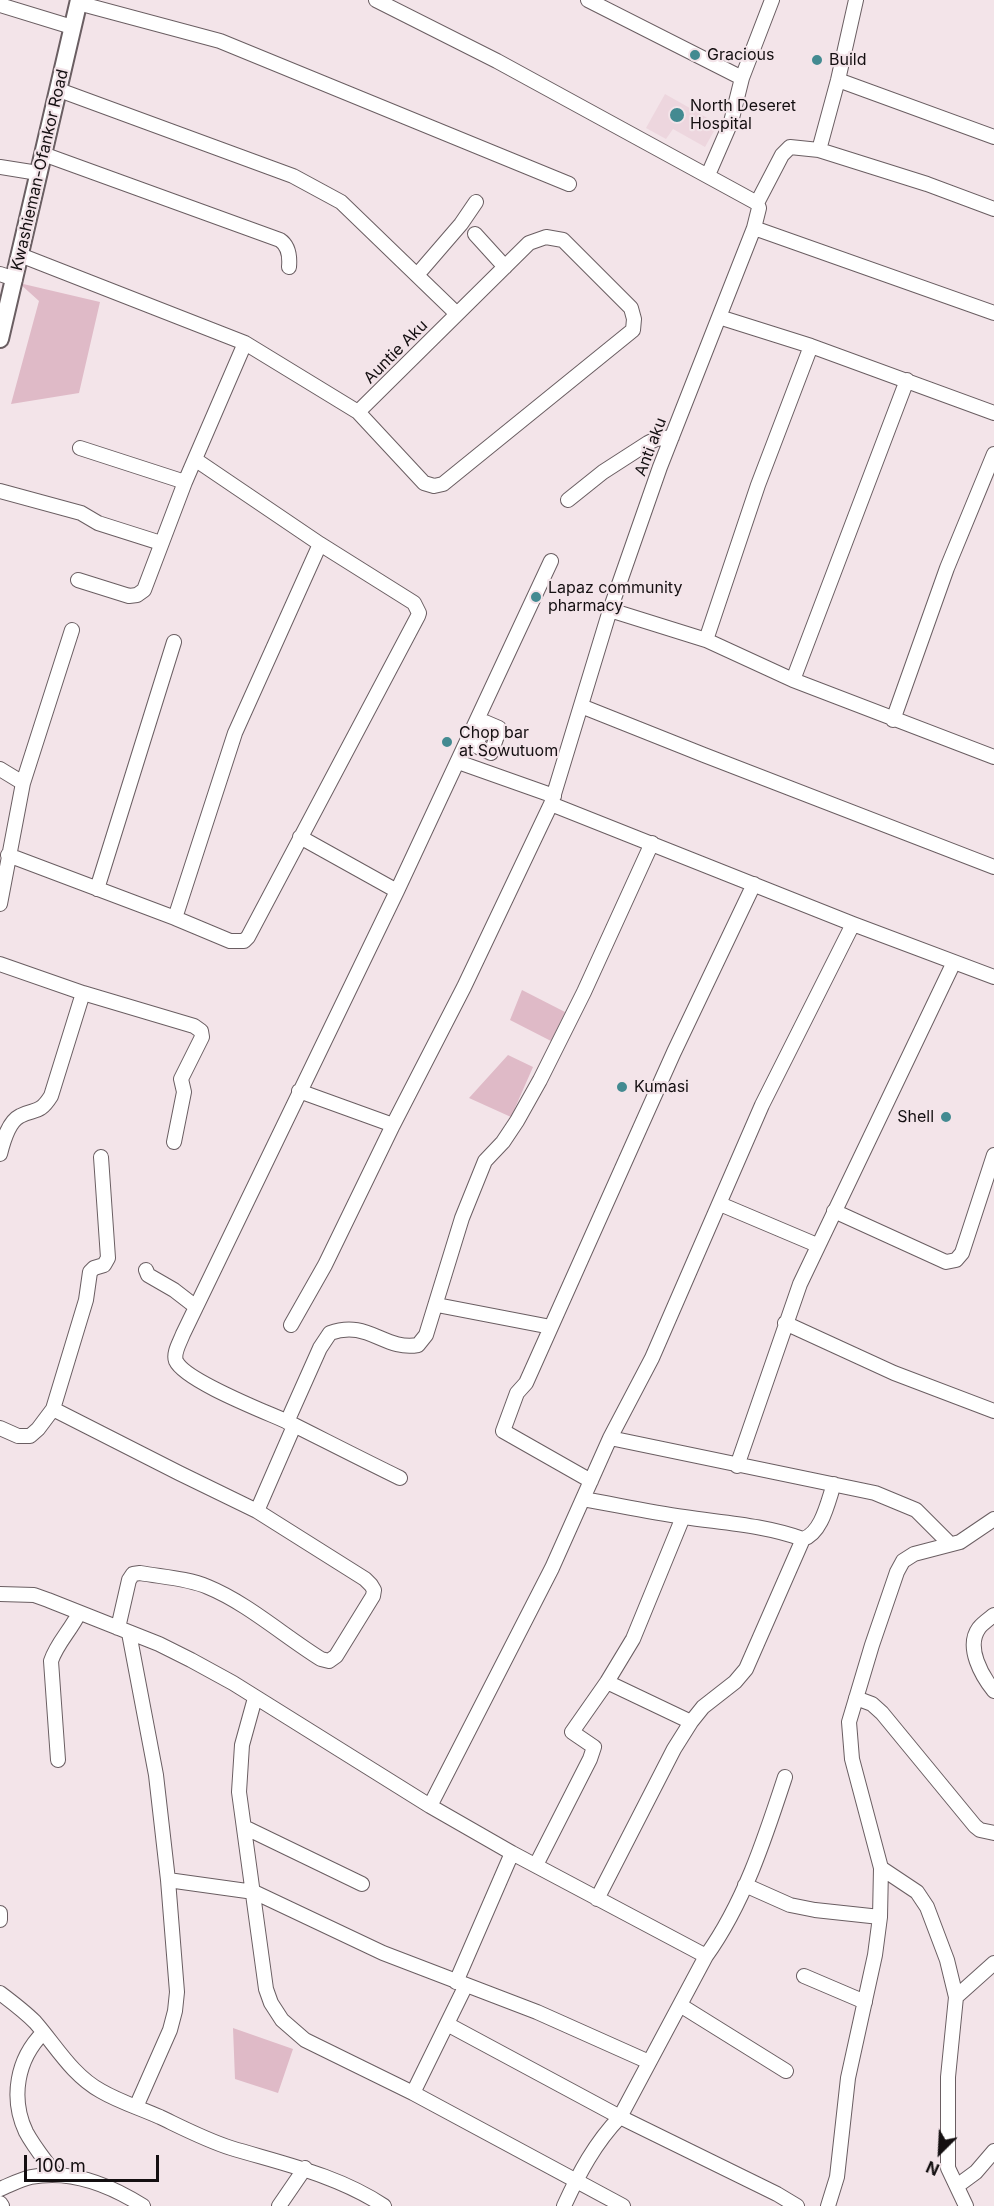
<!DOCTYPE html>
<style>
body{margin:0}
#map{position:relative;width:994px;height:2206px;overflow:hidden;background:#f3e4e9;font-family:Inter,sans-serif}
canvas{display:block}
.north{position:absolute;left:910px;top:2122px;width:60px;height:60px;-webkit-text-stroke:4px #f3e4e9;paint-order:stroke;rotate:204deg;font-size:16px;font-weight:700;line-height:24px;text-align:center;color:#140f11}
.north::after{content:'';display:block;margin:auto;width:21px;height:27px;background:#140f11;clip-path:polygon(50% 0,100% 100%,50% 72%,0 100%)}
.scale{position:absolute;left:24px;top:2155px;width:135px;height:27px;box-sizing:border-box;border:3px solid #140f11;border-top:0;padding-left:8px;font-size:18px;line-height:21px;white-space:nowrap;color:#140f11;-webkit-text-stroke:4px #f3e4e9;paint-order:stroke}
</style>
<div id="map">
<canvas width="994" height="2206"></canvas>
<div class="north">N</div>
<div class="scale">100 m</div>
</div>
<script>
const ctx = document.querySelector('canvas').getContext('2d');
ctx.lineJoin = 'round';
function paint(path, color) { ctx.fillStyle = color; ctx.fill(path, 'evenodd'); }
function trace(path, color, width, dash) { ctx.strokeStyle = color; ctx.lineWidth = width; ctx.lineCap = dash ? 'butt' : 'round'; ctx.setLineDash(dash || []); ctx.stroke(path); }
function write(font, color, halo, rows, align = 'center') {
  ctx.font = font + ' Inter,sans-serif'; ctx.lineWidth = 4.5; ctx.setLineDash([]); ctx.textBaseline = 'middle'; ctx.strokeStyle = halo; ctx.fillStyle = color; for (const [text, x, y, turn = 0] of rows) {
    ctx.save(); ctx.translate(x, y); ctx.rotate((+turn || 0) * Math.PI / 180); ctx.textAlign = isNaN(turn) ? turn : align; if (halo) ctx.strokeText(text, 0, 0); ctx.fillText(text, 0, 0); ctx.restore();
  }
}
const built = new Path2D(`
 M665 94 718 124 705 147 673 129 666 139 646 128Z`);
const green = new Path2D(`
 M19 283 100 302 79 393 11 404 39 301Z
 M522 990 565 1012 551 1041 510 1020Z
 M508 1055 533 1067 511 1117 469 1098Z
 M233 2028 293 2049 278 2093 235 2079Z`);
const minor = new Path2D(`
 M376 0 497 61 757 203
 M588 0 742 78
 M78 3 220 41 569 184
 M0 5 72 27
 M838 80 994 137
 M59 90 293 176 341 202 457 314
 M819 150 838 80 856 0
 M43 154 280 240C289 246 290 256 289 267
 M0 167 38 173
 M708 175 731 122 742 78 772 0
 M757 203 782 155 790 147 819 150 927 184 994 209
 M754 228 994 313
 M475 234 505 267
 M20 255 245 343 358 412 424 483 434 486 443 484 633 330 634 319 631 308 563 240 546 237 529 243 358 412
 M0 274 15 279
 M417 275 461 224 476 202
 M719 317 811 346 994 413
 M80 448 185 482
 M0 491 81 513 98 523 161 543
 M568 500 603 472 648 443 656 439 672 437
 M78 580 129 596 137 595 144 590 185 482 245 343
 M610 610 706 640 793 680 994 757
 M706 640 758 485 811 346
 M793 680 907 380
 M581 706 704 755 994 867
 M893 720 947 568 994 454
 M499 728 485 722 476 746 491 753 499 730
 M458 762 554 796
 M0 769 23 783
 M551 804 853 924 994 977
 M300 837 397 891
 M8 855 175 918 230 941H244L248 937 418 616 419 613 414 603 320 544 196 460
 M97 889 174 642
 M0 904 23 783 72 630
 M175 918 235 733 320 544
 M0 964 83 993 194 1026 201 1031 202 1037 181 1079 184 1092 174 1142
 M299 1091 393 1125
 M0 1154C3 1142 8 1122 20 1116 35 1108 39 1115 51 1096L83 993
 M720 1204 817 1245
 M834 1211 946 1262 956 1260 962 1253 994 1155
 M146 1270 148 1275 174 1290 196 1307
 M437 1305 551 1327
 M785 1323 894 1373 994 1411
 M291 1325 325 1265 393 1125 464 987 551 804 610 610 660 467 754 228 759 208 757 203
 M53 1409 179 1473 257 1511 365 1579 371 1585 374 1590 373 1596 336 1656 329 1661 321 1659C284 1636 247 1603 208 1587 187 1578 162 1577 140 1573L133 1574 129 1580 118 1628
 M287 1422 320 1348 330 1333C368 1319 384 1351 418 1345L426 1335 462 1218 485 1161 503 1142 517 1121 540 1080 584 992 652 843
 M0 1428 18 1436H30L38 1429 53 1409 86 1300 90 1272 94 1268 104 1265 108 1258 101 1157
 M610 1438 875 1493 916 1510 950 1544
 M737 1466 800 1284 954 962
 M400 1478C363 1460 326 1441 288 1422 266 1412 185 1381 176 1361 173 1353 180 1342 183 1334L397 891 551 561
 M591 1481 503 1431 517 1393 526 1383 674 1052 754 884
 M583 1499C617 1505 650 1512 684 1517 725 1523 764 1525 803 1539
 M257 1511 294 1426
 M0 1594 34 1595 48 1600 159 1644 191 1660 233 1683 430 1806 512 1853 706 1956
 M994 1615C989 1619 983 1623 979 1628 965 1647 982 1676 994 1691
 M129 1633 156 1775 168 1880 177 1992 175 2011 170 2030 136 2107
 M607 1682 691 1722
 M255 1698 242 1745 239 1792 266 1989 271 2003 282 2020 305 2040 413 2093 623 2206
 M856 1698 872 1704 882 1713 975 1826 980 1830 994 1833
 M58 1760 51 1661C57 1643 71 1630 79 1613
 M430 1806 552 1568 610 1438 652 1358 762 1105 853 924
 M244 1827 362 1884
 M536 1865 590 1759 594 1747 572 1732 607 1682 633 1639 683 1517
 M881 1868 917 1892 927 1907 947 1960 956 1997 948 2077V2168L966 2206
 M168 1880 254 1892 383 1953 537 2012 649 2062
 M745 1885 790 1905 815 1910 880 1917
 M597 1899 674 1749 691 1722 703 1707 735 1682 746 1669 803 1539C822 1533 828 1501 834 1484
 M0 1913V1920
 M804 1976 865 2002
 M456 1982 512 1853
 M0 1993C12 2002 24 2011 35 2022 56 2046 72 2075 101 2091 120 2102 140 2108 160 2117 183 2128 206 2140 231 2148 284 2164 337 2175 384 2206
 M956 1997 994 1963
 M680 2005 786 2071
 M447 2024 620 2117 777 2194 797 2206
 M43 2033C17 2059 10 2098 26 2132 34 2147 45 2160 55 2174
 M413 2093 466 1985
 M957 2186 976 2172 994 2151
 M0 2189C10 2185 21 2179 31 2177 71 2169 110 2185 143 2206
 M0 2203 2 2206
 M279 2206 305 2168
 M564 2206C579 2173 595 2143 620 2117L706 1956C744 1903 765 1838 785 1777
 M828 2206 837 2177 848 2078 875 1955 880 1917 881 1868 852 1759 849 1722 872 1645 897 1572 903 1561 914 1554 960 1542 994 1519`);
const major = new Path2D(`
 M0 339 79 0`);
const markers = [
 [695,55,6,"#438a91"],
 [817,60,6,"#438a91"],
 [677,115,8,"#438a91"],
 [536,597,6,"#438a91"],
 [447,742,6,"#438a91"],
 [622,1087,6,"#438a91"],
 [946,1117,6,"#438a91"]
];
const poiNames = [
 ["Gracious",707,55],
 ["Build",829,60],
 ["North Deseret",690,106],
 ["Hospital",690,124],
 ["Lapaz community",548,588],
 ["pharmacy",548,606],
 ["Chop bar",459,733],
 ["at Sowutuom",459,751],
 ["Kumasi",634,1087],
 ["Shell",934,1117,"right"]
];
const streetNames = [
 ["Kwashieman-Ofankor Road",40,170,-77],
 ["Auntie Aku",396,352,-45],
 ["Anti aku",651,447,-69]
];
paint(built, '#edd6de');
paint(green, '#dfbac7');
trace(minor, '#6a5e62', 16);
trace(major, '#6a5e62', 20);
trace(minor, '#fff', 14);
trace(major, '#fff', 16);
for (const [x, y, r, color] of markers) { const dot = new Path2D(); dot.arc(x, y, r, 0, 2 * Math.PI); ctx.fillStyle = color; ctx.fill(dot); trace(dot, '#f3e4e9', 2); }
write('16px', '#140f11', '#f3e4e9', poiNames, 'left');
write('16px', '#140f11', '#f3e4e9', streetNames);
</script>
